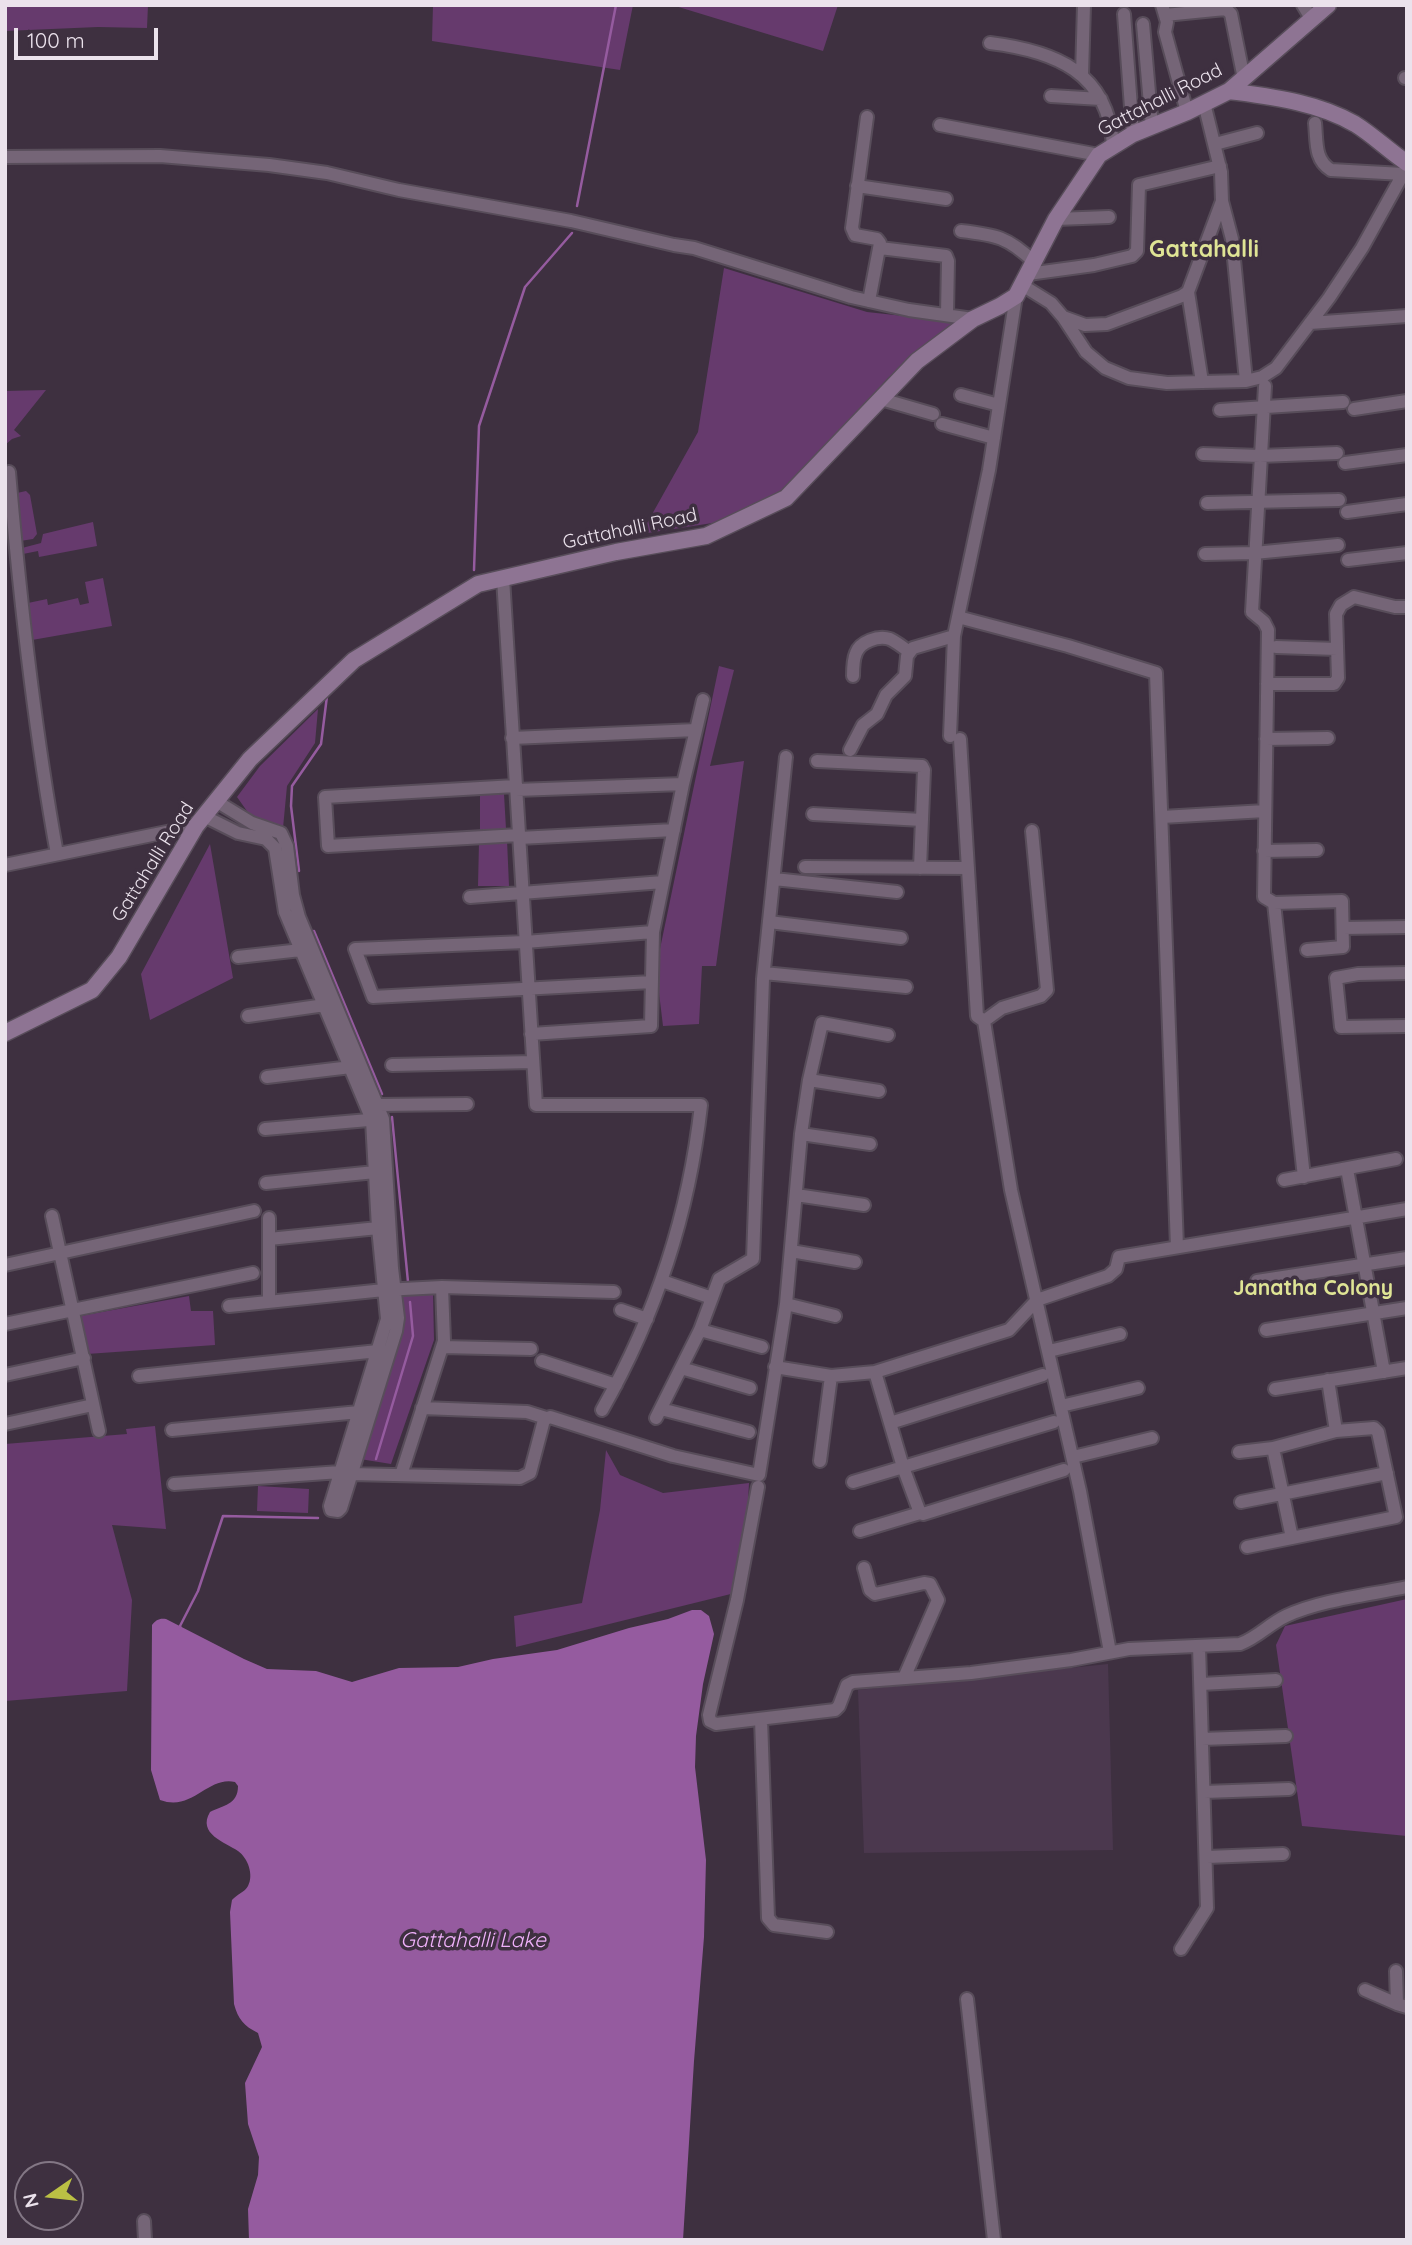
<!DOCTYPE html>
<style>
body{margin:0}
#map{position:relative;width:1412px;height:2245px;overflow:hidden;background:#3e3040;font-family:Quicksand,sans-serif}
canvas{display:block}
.frame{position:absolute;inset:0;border:7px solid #ebe2ec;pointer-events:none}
.north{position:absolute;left:14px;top:2161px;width:70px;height:70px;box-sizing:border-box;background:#3e3040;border:2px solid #837785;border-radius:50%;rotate:256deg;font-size:19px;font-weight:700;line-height:28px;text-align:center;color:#ebe2ec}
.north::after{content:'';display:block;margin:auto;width:24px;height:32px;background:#bbc044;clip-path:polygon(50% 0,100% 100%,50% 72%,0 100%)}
.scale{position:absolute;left:14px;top:28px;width:144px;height:32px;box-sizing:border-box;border:4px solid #ebe2ec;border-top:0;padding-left:9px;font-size:21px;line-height:24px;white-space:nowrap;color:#ebe2ec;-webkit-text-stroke:5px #3e3040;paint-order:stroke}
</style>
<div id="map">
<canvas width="1412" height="2245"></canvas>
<div class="frame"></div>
<div class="north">N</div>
<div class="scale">100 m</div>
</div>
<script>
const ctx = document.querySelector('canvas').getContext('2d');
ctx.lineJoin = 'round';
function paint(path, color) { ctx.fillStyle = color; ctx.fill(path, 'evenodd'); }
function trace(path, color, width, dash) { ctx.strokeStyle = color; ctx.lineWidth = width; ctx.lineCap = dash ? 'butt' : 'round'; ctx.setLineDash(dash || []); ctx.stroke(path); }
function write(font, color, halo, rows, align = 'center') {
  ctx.font = font + ' Quicksand,sans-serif'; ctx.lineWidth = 7; ctx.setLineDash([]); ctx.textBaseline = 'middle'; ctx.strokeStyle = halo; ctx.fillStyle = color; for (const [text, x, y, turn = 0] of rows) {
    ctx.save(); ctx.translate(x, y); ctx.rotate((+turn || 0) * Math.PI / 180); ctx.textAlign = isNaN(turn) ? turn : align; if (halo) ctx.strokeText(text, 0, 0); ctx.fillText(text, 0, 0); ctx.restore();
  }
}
const built = new Path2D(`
 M1108 1664 1113 1850 864 1853 858 1690Z`);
const green = new Path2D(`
 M5 5H148L147 28 98 27 5 31Z
 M433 5H633L620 70 432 41Z
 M672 5H838L823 51Z
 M724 268 867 312 959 322 888 378 792 485 719 522 641 534 698 432Z
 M46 390 14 430 21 436 12 439 5 445V391Z
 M26 491 30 495 37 534 33 539 20 541 17 493Z
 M93 522 97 546 39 557 38 551 23 554 22 548 41 543 43 534Z
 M103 578 112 626 32 640 28 603 47 599 48 605 78 598 80 605 89 603 85 582Z
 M719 666 734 670 710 766 744 761 716 966H702L699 1024 663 1026 656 968Z
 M318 709 315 743 287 786 283 828 254 821 237 797 260 766Z
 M504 794 506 829 480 830V795Z
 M507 840 509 886H478L479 842Z
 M210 844 233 978 150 1020 141 974Z
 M433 1293 434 1340 391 1464 360 1459 403 1329 399 1294Z
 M189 1296 191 1311H213L215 1345 87 1354 80 1316Z
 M155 1426 166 1529 112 1525 132 1600 127 1691 5 1701V1444L127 1434 126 1429Z
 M606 1450 620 1475 663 1493 749 1483 743 1591 516 1647 514 1616 582 1603 600 1510Z
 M258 1486 309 1489 308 1513 257 1511Z
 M1407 1599V1836L1302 1826 1276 1645 1285 1626Z`);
const water = new Path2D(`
 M692 1610H701L709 1616 714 1634 703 1684 696 1736 695 1767 706 1860 704 1937 694 2061 683 2240H249L248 2209 258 2175 259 2157 248 2124 245 2083 262 2047 258 2033C244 2026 238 2019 234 2004L230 1912 232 1900C237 1894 245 1892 248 1886 254 1875 248 1858 238 1851 225 1842 197 1834 210 1812 223 1805 238 1805 238 1786L235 1782C207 1776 193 1812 160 1800L151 1770 152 1625C156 1620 159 1618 166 1619L244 1659 267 1669 316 1671 352 1682 399 1668 458 1667 493 1659 557 1650 629 1628 668 1619Z`);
const stream = new Path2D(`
 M577 206 616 5
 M474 570 479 426 525 287 572 233
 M299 871 291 806 292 786 321 744 327 696
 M314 931 382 1094
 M392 1117 408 1282
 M376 1459 413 1336 410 1302
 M181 1629 180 1626 198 1591 223 1516 318 1518`);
const street = new Path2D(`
 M1162 5 1167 22 1165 32 1187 112
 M1215 5V10L1226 9 1231 14 1244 79
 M1303 5 1312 20
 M1124 14 1133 134
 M1165 15 1215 10
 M1143 24 1152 127
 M990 43C1055 51 1108 72 1113 145
 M1082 75 1084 5
 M1405 78H1407
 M1051 96 1101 99
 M867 117 852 228 855 235 877 239 880 243 869 301
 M1315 123C1317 141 1314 160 1331 170L1403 174
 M940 125 1099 155
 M1215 144 1257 133
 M5 157 160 156 269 165 327 173 399 190 571 221 674 245 694 248 851 297 909 310 973 319
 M857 186 946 199
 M1222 201 1232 239 1246 381
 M1056 219 1109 217
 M961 231C996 235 1008 237 1034 262
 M880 248 946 256 948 261 947 314
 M1028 274 1094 265 1132 256 1137 251 1139 185 1220 166
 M1022 285 1051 303 1063 317 1085 325 1107 324 1182 296 1188 292 1222 201 1221 172 1204 103
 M1188 292 1202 382
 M1063 317 1086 352 1105 368 1129 378 1167 383 1202 382 1246 381 1262 377 1276 368 1329 298 1362 248 1407 167
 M1310 323 1407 316
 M1265 386 1252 612 1264 622 1268 630 1264 897 1274 903 1304 1177
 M961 395 999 405
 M881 399 933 414
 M1354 409 1407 401
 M1220 410 1343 402
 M942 424 994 438
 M1203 454 1260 456 1337 453
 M1345 463 1407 455
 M9 472C20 600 34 727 57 854
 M1207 503 1339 500
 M1347 512 1407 504
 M1205 554 1254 553 1338 545
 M1348 560 1407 553
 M503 578 536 1105H701C689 1214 656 1315 602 1410
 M958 617 1068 646 1156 673 1177 1247
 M1276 647 1337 649
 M853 676C853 669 853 660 856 653 860 642 878 635 890 639 896 642 903 647 909 652
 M1267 684H1334L1338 678 1336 614 1341 605 1354 597 1395 607H1407
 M696 730 703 700
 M950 736 954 636 989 470 1016 296
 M512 738 696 730 683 784
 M960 739 977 1016 984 1021 1011 1190 1080 1491 1110 1652
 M1266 739 1328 738
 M850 750 863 725 877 714 886 695 905 676 907 656 913 648 954 636
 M817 761 922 766 924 770 920 868
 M515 786 325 797 328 846 519 835
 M516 790 683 784 653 932 651 1026 531 1034
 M813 814 922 820
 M204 816 238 833 266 839 275 848 285 912 372 1120 378 1228 387 1319 330 1506 331 1510 338 1511 341 1508 396 1331 398 1318 392 1268 383 1119 299 917 293 895 287 846 281 833 252 823 216 801
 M1162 817 1265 811
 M519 838 674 830
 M1264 851 1317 850
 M5 865 196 826
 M805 867 968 868
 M774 879 897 892
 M470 897 663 882
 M1274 903 1342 901 1343 947 1307 950
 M769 922 901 938
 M1343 928 1407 927
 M238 957 301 950
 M764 973 906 987
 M1407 973 1358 974 1336 978 1341 1027 1407 1026
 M652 982 373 997 355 949 525 942 653 932
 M248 1016 325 1005
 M984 1021 1002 1008 1041 996 1047 990 1032 831
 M392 1065 533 1062
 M267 1077 351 1067
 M809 1080 879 1091
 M379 1105 467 1104
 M265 1129 380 1119
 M801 1134 870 1144
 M1347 1169 1384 1372
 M1284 1180 1396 1159
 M266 1183 375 1172
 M796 1195 864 1205
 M52 1216 99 1431
 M269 1218V1301
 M269 1239 378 1228
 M791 1251 855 1262
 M5 1265 254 1211
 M662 1281 712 1298
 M1257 1281 1407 1258
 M786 1304 835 1316
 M229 1306 384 1290 442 1287 614 1292
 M621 1310 647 1319
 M5 1324 253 1273
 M700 1330 762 1347
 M1266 1330 1407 1308
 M442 1347 531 1349
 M1049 1351 1120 1334
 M542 1361 616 1385
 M775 1367 831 1376 820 1461
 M681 1368 750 1388
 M875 1372 903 1467 920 1513 923 1514 1064 1470
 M5 1375 84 1358
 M139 1376 378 1351
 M831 1376 875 1372 1009 1330 1037 1300 1108 1276 1116 1269 1119 1257 1407 1209
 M1275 1389 1407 1368
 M1061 1406 1138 1388
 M422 1408 527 1412 546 1418
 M661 1409 749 1432
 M656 1418 700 1330 719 1279 753 1259 763 979 786 757
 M890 1423 1043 1375
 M5 1424 93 1405
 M172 1430 359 1412
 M1239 1452 1273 1448
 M1073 1457 1152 1438
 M351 1474 520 1478 530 1473 544 1420 550 1417 673 1456 759 1475 786 1304 801 1134 809 1080 822 1023 888 1035
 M401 1475 444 1341 442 1287
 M853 1482 1054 1422
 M174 1484 340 1472
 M758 1487 737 1600 709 1715 710 1721 716 1724 835 1710 839 1706 847 1685 853 1682 971 1673 1071 1660 1129 1649 1240 1644C1257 1638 1269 1624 1286 1616 1320 1600 1369 1595 1407 1587
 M1241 1502 1387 1473
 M860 1531 920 1513
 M1292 1538 1273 1448 1336 1431
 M1247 1547 1396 1517 1378 1432 1374 1428 1336 1431 1328 1380
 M864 1568 870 1590 875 1594 924 1583 930 1584 938 1600 904 1678
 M1201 1684 1276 1680
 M761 1719 768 1918 774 1925 827 1932
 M1202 1739 1286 1736
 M1204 1792 1289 1789
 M1207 1857 1283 1854
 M1181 1949 1207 1908 1199 1646
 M1396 1971 1397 2004 1407 2007
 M1365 1990 1397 2004
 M967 1999 994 2240
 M144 2221 145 2240`);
const secondary = new Path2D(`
 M1229 91C1272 97 1317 102 1355 124 1373 135 1389 151 1407 163
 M5 1033 92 990 119 957 196 826 250 759 354 660 478 584 616 552 706 536 786 498 917 361 973 319 1000 306 1016 296 1056 219 1099 155 1133 134 1187 112 1229 91 1328 5`);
const streetNames = [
 ["Gattahalli Road",1160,100,-27],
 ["Gattahalli Road",630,529,-12],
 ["Gattahalli Road",153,862,-58]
];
const neighbourhoodNames = [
 ["Janatha Colony",1313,1289]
];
const waterNames = [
 ["Gattahalli Lake",473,1941]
];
const quarterNames = [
 ["Gattahalli",1204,250]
];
paint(built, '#4b384e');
paint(green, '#663a6d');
paint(water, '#955b9f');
trace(stream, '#955b9f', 2.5);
trace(street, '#584d5a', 16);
trace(secondary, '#584d5a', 19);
trace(street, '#756577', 12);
trace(secondary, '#8e7493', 16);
write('19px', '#ebe2ec', '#3e3040', streetNames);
write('bold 21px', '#dfe495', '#3e3040', neighbourhoodNames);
write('italic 21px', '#f0b1fb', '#3e3040', waterNames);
write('bold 23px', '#dfe495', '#3e3040', quarterNames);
</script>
